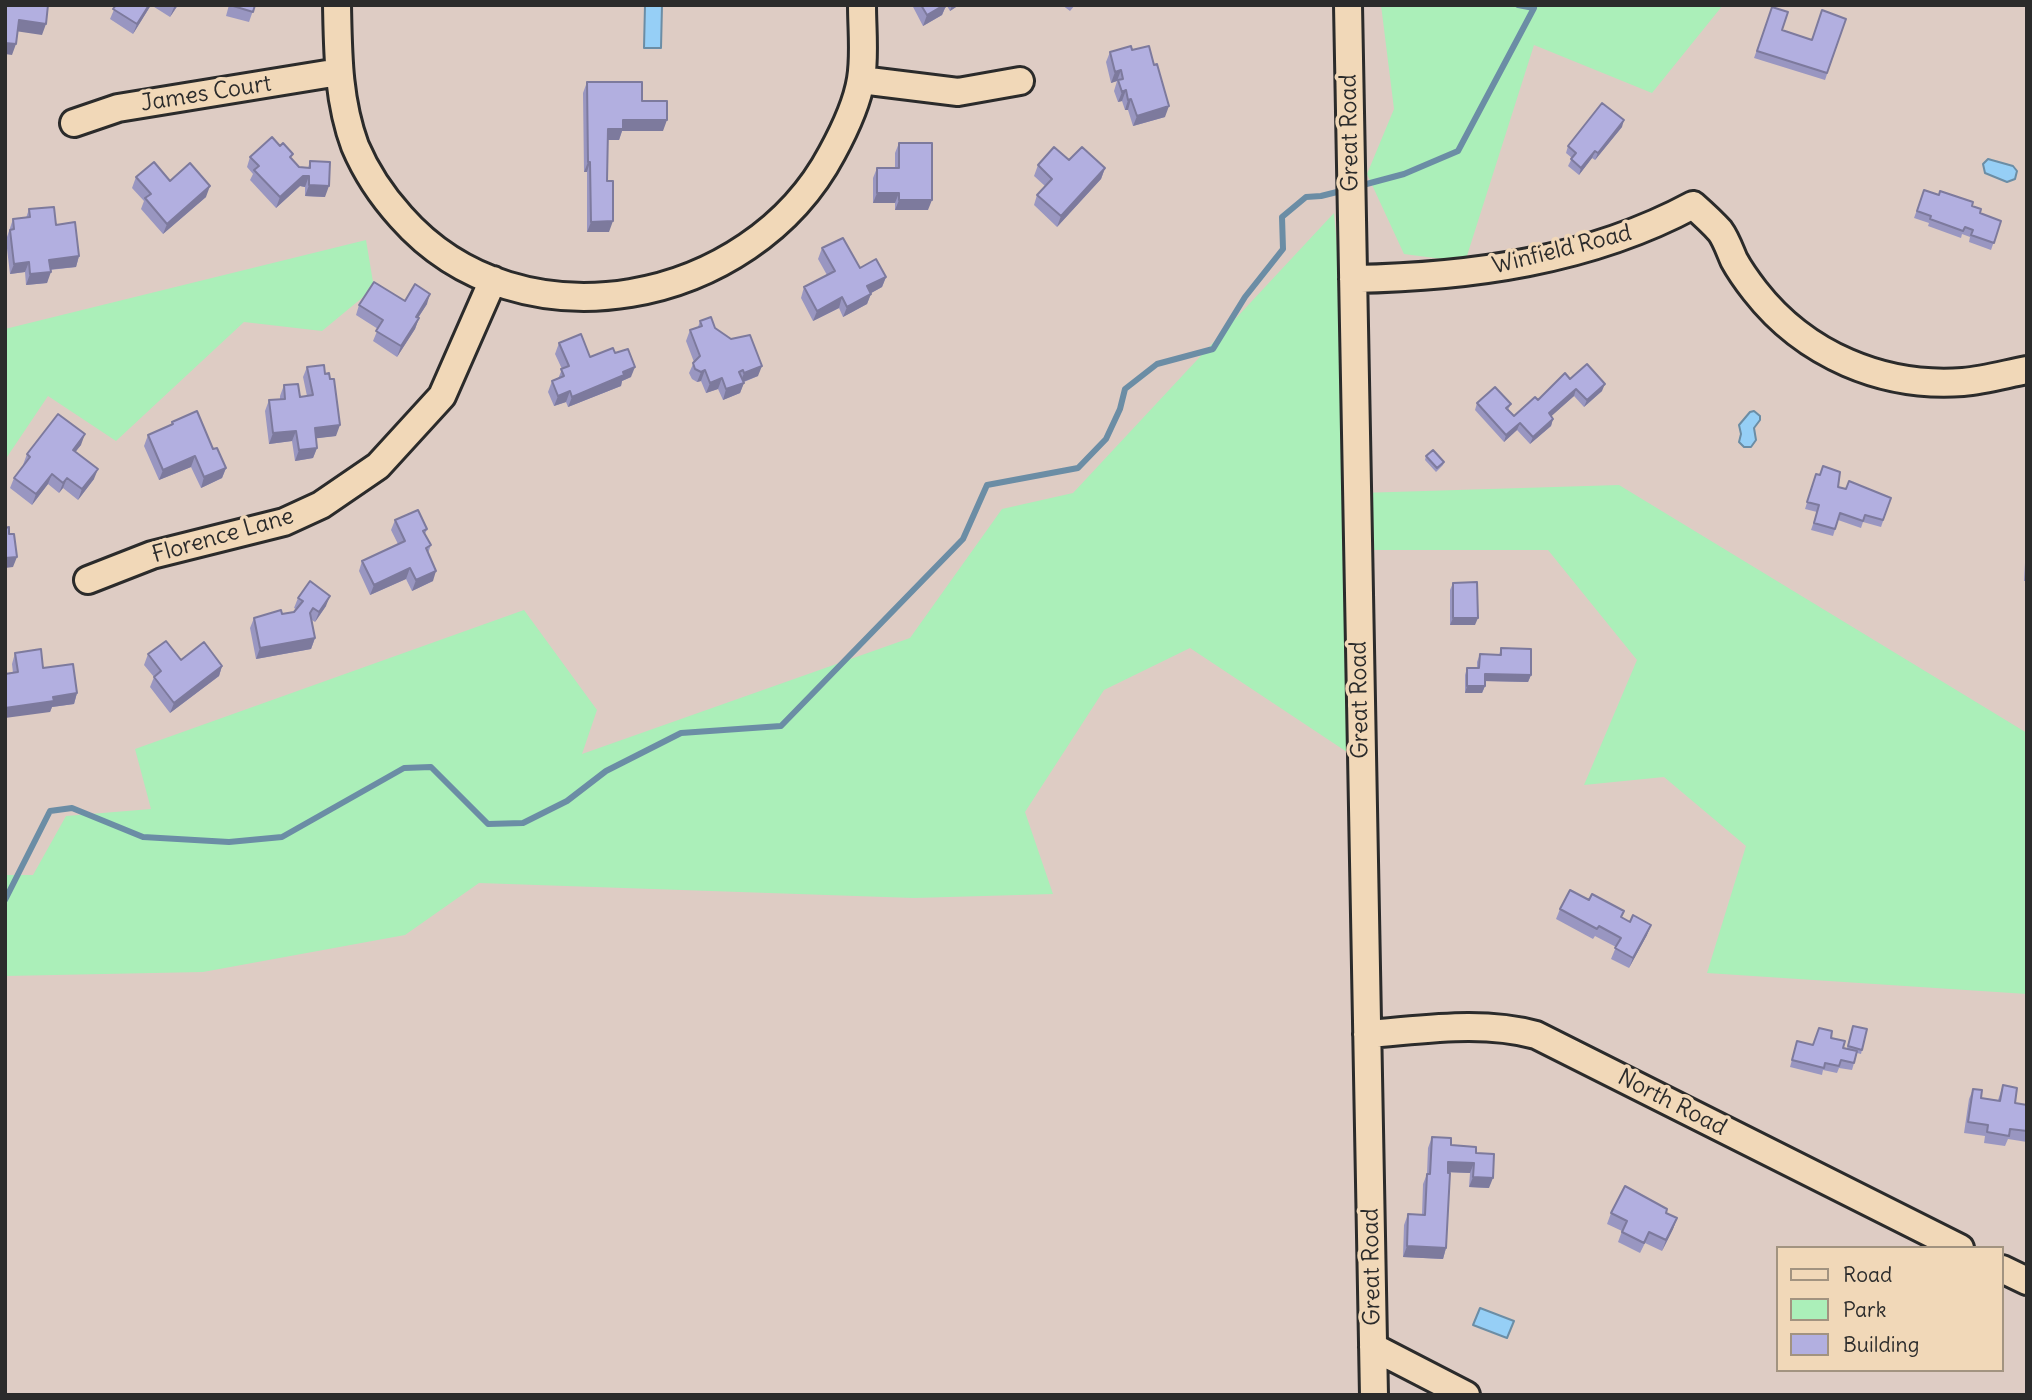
<!DOCTYPE html>
<style>
body{margin:0}
#map{position:relative;width:2032px;height:1400px;overflow:hidden;background:#deccc4;font-family:Delius,sans-serif}
canvas{display:block}
.frame{position:absolute;inset:0;border:7px solid #2b2b2b;pointer-events:none}
.legend{position:absolute;left:1776px;top:1246px;width:228px;height:126px;box-sizing:border-box;background:#f1d8b8;border:2px solid #a29380;margin:0;padding:9px 12px;list-style:none;font-size:21px;color:#2b2b2b}
.legend li{display:flex;align-items:center;gap:14px;height:35px}
.legend b{width:35px;border:2px solid #a29380}
</style>
<div id="map">
<canvas width="2032" height="1400"></canvas>
<div class="frame"></div>
<ul class="legend">
<li><b style="height:9px;background:#f1d8b8"></b>Road</li>
<li><b style="height:19px;background:#abefb9"></b>Park</li>
<li><b style="height:19px;background:#b2afe0"></b>Building</li>
</ul>
</div>
<script>
const ctx = document.querySelector('canvas').getContext('2d');
ctx.lineJoin = 'round';
function paint(path, color) { ctx.fillStyle = color; ctx.fill(path, 'evenodd'); }
function trace(path, color, width, dash) { ctx.strokeStyle = color; ctx.lineWidth = width; ctx.lineCap = dash ? 'butt' : 'round'; ctx.setLineDash(dash || []); ctx.stroke(path); }
function write(font, color, halo, rows, align = 'center') {
  ctx.font = font + ' Delius,sans-serif'; ctx.lineWidth = 7; ctx.setLineDash([]); ctx.textBaseline = 'middle'; ctx.strokeStyle = halo; ctx.fillStyle = color; for (const [text, x, y, turn = 0] of rows) {
    ctx.save(); ctx.translate(x, y); ctx.rotate((+turn || 0) * Math.PI / 180); ctx.textAlign = isNaN(turn) ? turn : align; if (halo) ctx.strokeText(text, 0, 0); ctx.fillText(text, 0, 0); ctx.restore();
  }
}
const green = new Path2D(`
 M1381 5H1723L1652 93 1534 45 1465 262 1404 254 1367 174 1394 109Z
 M1334 213 1360 493 1619 485 2027 733V994L1707 973 1746 846 1664 777 1584 785 1637 660 1548 550H1361L1365 764 1190 648 1104 690 1025 812 1053 894 914 898 479 883 405 935 203 972 5 976V875H33L66 816 151 809 135 749 524 610 597 710 582 754 910 638 1002 509 1073 493Z
 M366 240 374 288 322 331 244 322 116 441 48 396 5 460V329Z`);
const water = new Path2D(`
 M645 5H662L661 48H644Z
 M1988 159 2013 166 2017 171 2015 179 2007 182 1985 173 1983 164Z
 M1754 411 1760 416V420L1754 428 1756 440 1751 447H1744L1739 442 1741 434 1739 425 1750 412Z
 M1480 1308 1514 1321 1507 1338 1473 1325Z`);
const stream = new Path2D(`
 M1359 186 1404 174 1458 151 1534 8 1518 5
 M5 900 50 811 72 808 143 837 229 842 282 837 404 768 431 767 488 824 523 823 567 801 606 771 681 733 781 726 963 539 987 485 1078 468 1106 439 1120 409 1125 389 1157 364 1213 349 1245 297 1283 249 1282 217 1306 197 1321 196 1345 190`);
const minor = new Path2D(`
 M337 5C338 54 338 100 355 146 366 172 382 196 401 217 520 352 751 306 832 153 844 131 857 104 861 79 865 56 862 29 862 5
 M1348 5 1374 1395
 M861 80 958 92 1020 81
 M74 123 118 108 339 72
 M1353 279C1469 277 1589 261 1693 205 1702 213 1712 222 1720 231 1726 239 1730 251 1734 260 1740 271 1748 282 1755 291 1805 355 1883 388 1963 382 1985 380 2006 374 2027 370
 M88 580 152 555 284 522 321 505 378 466 442 396 493 280
 M1367 1034C1423 1030 1481 1020 1536 1035L1960 1248
 M2002 1269 2027 1281
 M1373 1347 1466 1395`);
const wall = new Path2D(`
 M116 5H178L170 17 151 5 133 34 110 19Z
 M229 5H255L249 22 226 16Z
 M912 5H959L950 11 947 6 945 8 942 15 923 26Z
 M1062 5H1075L1070 11Z
 M1772 7 1782 30 1812 40 1846 19 1825 80 1754 58Z
 M1132 50 1165 117 1133 126 1128 110H1125L1122 101 1118 102 1114 91 1117 81 1111 83 1106 62 1110 52Z
 M587 82 642 101 663 131H622L619 140H607V181L609 232H587V172H584L583 93Z
 M1622 127 1595 160 1592 158 1579 175 1568 166 1572 158 1566 153 1568 146Z
 M899 143 928 210H895V203H873V178L877 168H895V153Z
 M250 157 291 159 299 167 308 168 310 161 325 197 305 196V187L300 186 276 208 250 180 253 174 247 167Z
 M1069 160 1105 168 1101 179 1057 227 1034 205 1037 195 1045 186 1034 176 1038 165Z
 M136 177 170 181 206 197 163 234 141 209 144 201 132 188Z
 M1924 190 1972 206 1980 213 2001 221 1991 250 1969 242 1970 237 1962 234 1961 238 1928 226 1929 223 1914 218Z
 M29 209 56 225 79 256 76 267 50 270 47 283 26 285 25 272 10 274 6 240 13 219 26 218Z
 M822 248 860 268 886 277 882 287 871 293 867 304 843 317 839 308 813 321 801 298 804 287 827 275 818 259Z
 M405 301 427 304 418 318H419L415 329 397 357 373 341 378 329 356 315 359 305Z
 M700 321 715 328 758 376 744 382 740 393 723 400 718 389 706 393 701 381 697 382 692 379 689 373 694 362 686 341 690 330 698 327Z
 M559 343 590 357 615 353 631 377 622 381 621 386 568 407 566 402 554 406 548 392 552 381 558 379 562 369 555 354Z
 M307 367 336 436 316 438 317 448 313 458 295 461 292 441 269 444 265 411 269 400 280 399V396L284 385 300 397 307 396 303 377Z
 M1570 379 1602 391 1584 407 1574 396 1551 416 1553 419 1551 426 1530 444 1517 430 1504 442 1475 410 1477 403 1511 404 1508 410 1514 416Z
 M172 422 213 449 226 468 222 478 201 488 191 467 159 480 144 446 148 435 171 425Z
 M81 445 75 452 94 479 78 500 63 488 59 493 48 484 32 505 10 488 14 478 24 466 23 465 27 454Z
 M1426 456 1444 462 1443 465 1436 472 1425 460Z
 M1816 474 1838 487 1846 489 1891 498 1881 527 1863 522 1861 528 1838 520 1833 536 1811 530 1817 512 1805 509Z
 M395 520 427 529 425 534 431 545 428 553 433 581 412 591 406 579 370 595 359 571 362 561 398 544 391 530Z
 M2027 558V581H2024L2025 563Z
 M1453 583 1475 625H1450V590Z
 M298 598 326 606 315 622 312 620 315 638 311 649 256 659 250 628 254 618 294 612 296 609 294 608Z
 M1501 648 1531 675 1528 682 1485 681V686L1482 693H1465V675L1467 668H1477V662L1480 654 1499 655Z
 M15 653 43 668 77 693 74 704 52 707 50 712 13 673 12 664Z
 M148 654 181 660 222 666 219 676 170 713 150 687 154 677 144 665Z
 M1589 900 1624 911 1621 917 1647 935 1629 968 1611 959 1616 947 1595 936 1593 939 1556 919 1560 909Z
 M1853 1026 1867 1029 1861 1054 1857 1053 1852 1070 1839 1068 1837 1073 1823 1070 1822 1075 1790 1067 1797 1041 1813 1045 1847 1048Z
 M2003 1085 2015 1103 2027 1105V1142L2008 1139 2005 1146 1984 1143 1985 1136 1964 1133 1969 1099 1973 1089 1981 1098 1998 1100Z
 M1432 1137 1451 1145 1476 1153 1489 1188 1469 1187 1470 1173 1448 1172 1446 1248 1443 1259 1403 1257 1404 1225 1408 1214 1422 1215 1423 1184 1427 1174 1428 1148Z
 M1611 1213H1666L1677 1218 1673 1229 1662 1251 1645 1243 1640 1253 1618 1242 1622 1231 1607 1224Z`);
const shadedWall = new Path2D(`
 M149 5H151L133 34 137 24Z
 M175 5H178L170 17Z
 M941 5H948L945 8 942 15 923 26 927 15Z
 M952 5H959L950 11Z
 M19 20 46 24 42 35 15 31Z
 M5 43 16 44 12 55 5 54Z
 M1121 70 1117 81 1111 83 1115 72Z
 M1126 90 1122 101 1118 102 1122 92Z
 M1131 99 1128 110H1125L1128 100Z
 M1169 106 1165 117 1133 126 1137 116Z
 M623 120H667L663 131H622L619 140H604L608 129Z
 M1624 120 1622 127 1595 160 1598 153Z
 M1595 151 1592 158 1579 175 1581 168Z
 M588 162H590L587 172H584Z
 M1105 168 1101 179 1057 227 1061 216Z
 M303 176H309L305 187 300 186 276 208 280 197Z
 M309 185 329 186 325 197 305 196Z
 M210 186 206 197 163 234 167 224Z
 M877 193H899L895 203H873Z
 M899 200H932L928 210H895Z
 M613 221 609 232H587L591 222Z
 M79 256 76 267 45 270 49 260Z
 M29 262 25 272 10 274 14 264Z
 M51 272 47 283 26 285 30 274Z
 M886 277 882 287 864 297 867 286Z
 M430 294 427 304 412 327 416 317Z
 M871 294 867 304 843 317 847 307Z
 M842 297 839 308 813 321 817 311Z
 M419 318 415 329 397 357 401 346Z
 M762 366 758 376 740 383 744 373Z
 M635 367 631 377 622 381 621 386 568 407 572 397Z
 M705 370 701 381 697 382 701 372Z
 M722 378 718 389 706 393 710 383Z
 M744 383 740 393 723 400 726 389Z
 M1605 384 1602 391 1584 407 1587 400Z
 M1576 389 1574 396 1546 421 1549 413Z
 M570 391 566 402 554 406 558 396Z
 M1553 419 1551 426 1530 444 1533 437Z
 M1520 423 1517 430 1504 442 1506 435Z
 M340 425 336 436 311 439 315 428Z
 M296 431 292 441 269 444 273 433Z
 M85 434 81 445 69 460 73 450Z
 M317 448 313 458 295 461 299 450Z
 M195 456 191 467 159 480 163 470Z
 M226 468 222 478 201 488 204 477Z
 M98 469 94 479 78 500 82 489Z
 M52 474 48 484 32 505 36 494Z
 M67 478 63 488 59 493 63 483Z
 M17 557 13 567 5 568V558Z
 M410 568 406 579 370 595 374 585Z
 M436 571 433 581 412 591 416 580Z
 M330 596 326 606 315 622 319 612Z
 M1453 618H1478L1475 625H1450Z
 M315 638 311 649 256 659 260 648Z
 M222 666 219 676 170 713 174 703Z
 M1485 674 1531 675 1528 682 1483 681Z
 M1467 686H1485L1482 693H1465Z
 M77 693 74 704 52 707 50 712 5 718V708L53 697Z
 M1651 925 1647 935 1629 968 1633 958Z
 M1448 1162 1474 1163 1470 1173 1444 1172Z
 M1473 1177 1493 1178 1489 1188 1469 1187Z
 M1677 1218 1673 1229 1662 1251 1666 1240Z
 M1407 1246 1446 1248 1443 1259 1403 1257Z`);
const building = new Path2D(`
 M5 5H48L46 24 19 20 16 44 5 43Z
 M116 5H149L137 24 113 9Z
 M230 5H255L253 12Z
 M921 5H944L927 15Z
 M1772 7 1788 12 1782 30 1812 40 1822 10 1846 19 1827 73 1757 51Z
 M1131 46 1132 50 1149 46 1154 65 1157 64 1169 106 1137 116 1131 99 1128 100 1126 90 1122 92 1118 80 1123 79 1121 70 1115 72 1110 52Z
 M587 82H642V101H667V120H623V129H608L607 181H613V221L591 222 590 162H588Z
 M1602 103 1624 120 1598 153 1595 151 1581 168 1571 159 1576 153 1568 146Z
 M272 137 280 146 283 143 293 154 290 157 299 167 310 168V161L330 162 329 186 309 185V176H303L280 197 254 170 259 166 250 157Z
 M899 143H932V200H899V193H877V168H899Z
 M1054 147 1069 160 1082 147 1105 168 1061 216 1037 195 1052 179 1038 165Z
 M154 162 170 181 190 163 210 186 167 224 145 198 151 194 136 177Z
 M1924 190 1939 195 1940 191 1973 202 1972 206 1981 209 1980 213 2001 221 1994 243 1971 235 1973 230 1965 227 1963 231 1930 219 1931 216 1917 211Z
 M54 207 56 225 75 222 79 256 49 260 51 272 30 274 29 262 14 264 10 230 14 229 13 219 30 217 29 209Z
 M843 238 860 268 876 259 886 277 867 286 871 294 847 307 842 297 817 311 804 287 835 271 822 248Z
 M374 282 405 301 415 284 430 294 416 317 419 318 401 346 376 331 383 320 359 305Z
 M711 317 715 328 731 339 750 335 762 366 744 373 743 370 739 372 744 383 726 389 722 378 710 383 705 370 701 372 695 369 693 363 700 356 690 330 702 326 700 321Z
 M581 334 590 357 613 348 615 353 628 349 635 367 623 372 624 375 572 397 570 391 558 396 552 381 564 376 561 369 569 366 559 343Z
 M1587 364 1605 384 1587 400 1576 389 1549 413 1553 419 1533 437 1520 423 1506 435 1477 403 1495 387 1511 404 1506 408 1514 416 1535 397 1538 400 1565 373 1570 379Z
 M324 365 325 374 329 373 330 379H334L340 425 315 428 317 448 299 450 296 431 273 433 269 400 285 399 284 385 298 384 300 397 313 395 307 367Z
 M197 411 213 449 217 448 226 468 204 477 195 456 163 470 148 435 173 424 172 422Z
 M58 414 85 434 73 450 98 469 82 489 67 478 63 483 52 474 36 494 14 478 30 457 27 454Z
 M1433 450 1444 462 1437 468 1426 456Z
 M1823 466 1840 472 1838 487 1846 489 1849 481 1891 498 1883 520 1865 515 1863 521 1840 513 1835 529 1814 523 1819 505 1807 502 1816 474 1820 475Z
 M418 510 427 529 423 531 431 545 426 548 436 571 416 580 410 568 374 585 362 561 405 541 395 520Z
 M9 527V534H14L17 557 5 558V528Z
 M310 581 330 596 319 612 313 608 310 613 315 638 260 648 254 618 281 610 282 614 294 612 303 601 298 598Z
 M1477 582 1478 618H1453V583Z
 M166 641 181 660 204 642 222 666 174 703 154 677 161 671 148 654Z
 M1501 648 1531 649V675L1485 674V686H1467V668H1479L1480 654 1501 655Z
 M41 649 43 668 73 664 77 693 53 697 54 701 5 708V674L18 672 15 653Z
 M1570 890 1589 900 1592 894 1624 911 1621 917 1630 922 1633 915 1651 925 1633 958 1615 948 1621 938 1599 926 1597 929 1560 909Z
 M1853 1026 1867 1029 1862 1050 1848 1046Z
 M1819 1028 1832 1031 1831 1038 1845 1041 1843 1048 1857 1051 1854 1063 1841 1060 1839 1066 1825 1063 1824 1068 1792 1060 1797 1041 1813 1045Z
 M2003 1085 2017 1088 2015 1103 2027 1105V1131L2010 1129 2009 1136 1987 1132 1988 1125 1968 1122 1973 1089 1982 1090 1981 1098 2000 1101Z
 M1432 1137 1451 1138V1145L1476 1147V1153L1494 1154 1493 1178 1473 1177 1474 1163 1448 1162V1173H1450L1446 1248 1407 1246 1408 1214 1425 1215 1427 1174H1430Z
 M1625 1186 1667 1209 1666 1213 1677 1218 1666 1240 1649 1232 1644 1243 1622 1232 1627 1221 1611 1213Z`);
const streetNames = [
 ["James Court",206,94,-9],
 ["Great Road",1350,133,-91],
 ["Winfield Road",1562,250,-14],
 ["Florence Lane",223,536,-16],
 ["Great Road",1360,700,-91],
 ["North Road",1672,1103,27],
 ["Great Road",1372,1267,-91]
];
paint(green, '#abefb9');
paint(water, '#96cff6');
trace(water, '#6b8da5', 2);
trace(stream, '#6b8da5', 6);
trace(minor, '#2b2b2b', 32);
trace(minor, '#f1d8b8', 26);
paint(wall, '#9996c1');
paint(shadedWall, '#7d7a9d');
paint(building, '#b2afe0');
trace(building, '#7d7a9d', 2);
write('23px', '#2b2b2b', '#f1d8b8', streetNames);
</script>
